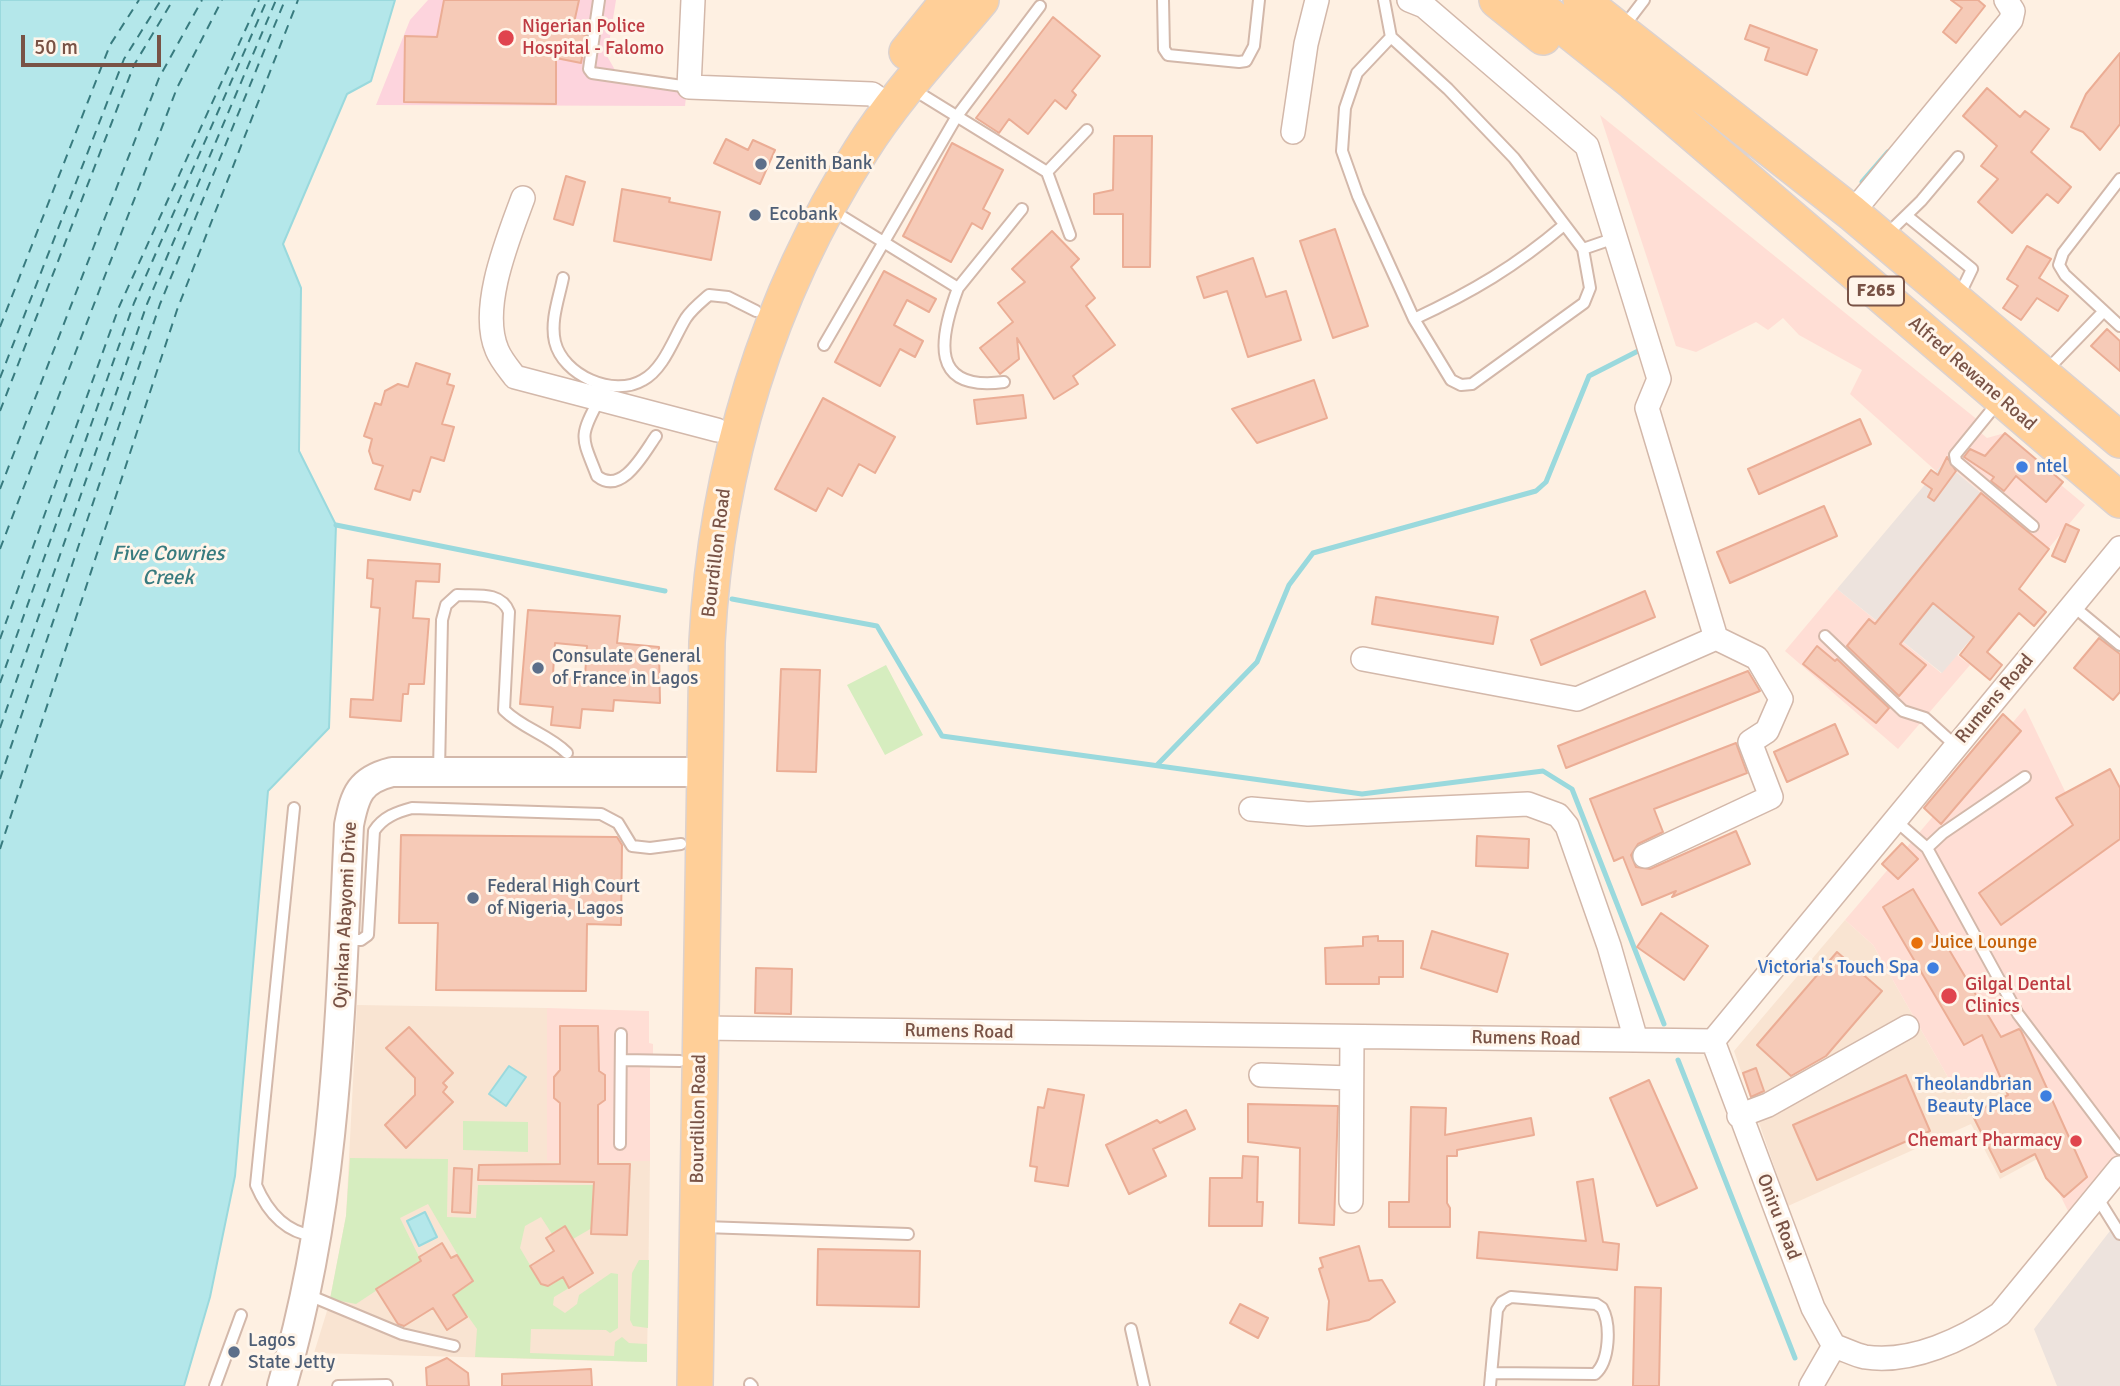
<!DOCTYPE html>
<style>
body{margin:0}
#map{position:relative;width:2120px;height:1386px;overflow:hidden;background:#fef0e2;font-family:Signika,sans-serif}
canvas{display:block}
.scale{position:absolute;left:21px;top:35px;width:140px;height:32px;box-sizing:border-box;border:4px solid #795346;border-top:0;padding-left:9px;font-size:21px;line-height:24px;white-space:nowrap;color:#795346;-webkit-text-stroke:5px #fff5ea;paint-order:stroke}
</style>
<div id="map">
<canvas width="2120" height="1386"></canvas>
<div class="scale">50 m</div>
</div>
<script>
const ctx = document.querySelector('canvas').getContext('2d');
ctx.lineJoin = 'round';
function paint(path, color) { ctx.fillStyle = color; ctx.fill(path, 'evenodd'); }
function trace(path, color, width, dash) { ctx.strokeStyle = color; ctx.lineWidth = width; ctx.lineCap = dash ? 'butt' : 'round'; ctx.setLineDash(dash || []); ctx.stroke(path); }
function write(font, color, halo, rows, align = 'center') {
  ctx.font = font + ' Signika,sans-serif'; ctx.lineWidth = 6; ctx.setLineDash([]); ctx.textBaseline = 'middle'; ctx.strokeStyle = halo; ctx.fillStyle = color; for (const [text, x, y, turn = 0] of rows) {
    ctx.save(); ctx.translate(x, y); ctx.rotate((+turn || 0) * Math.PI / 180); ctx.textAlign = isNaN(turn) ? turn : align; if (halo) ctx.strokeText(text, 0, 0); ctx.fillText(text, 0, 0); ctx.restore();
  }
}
const residential = new Path2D(`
 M1845 920 1873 945 1958 1095 2001 1077 2041 1157 2000 1179 1971 1124 1788 1206 1734 1051Z
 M357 1005 547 1008V1160L650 1161 647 1362 314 1353 327 1311 336 1309 338 1301 330 1299 346 1216Z`);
const commercial = new Path2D(`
 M1600 115 1979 421 1974 427 1987 438 2005 433 2063 482 2061 485 2085 505 2048 549 1945 462 1936 471 1850 394 1862 370 1799 335 1783 318 1768 330 1756 322 1696 352 1676 346Z
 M1837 589 1941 673 1957 655 1970 665 1898 749 1785 651Z
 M2025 708 2086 835 2120 814V1156L2071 1217 2001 1077 1958 1095 1873 945 1845 920Z
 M547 1008 649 1011V1043L653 1044V1059H650V1161H547Z`);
const industrial = new Path2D(`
 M1944 462 2048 549 1942 673 1837 589Z
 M2120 1218V1386H2057L2034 1329Z`);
const medical = new Path2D(`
 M428 0H616L607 56 615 70 688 80 685 106 376 105 410 20Z`);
const green = new Path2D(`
 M886 665 923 735 885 755 847 685Z
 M463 1121 528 1122V1152L463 1150Z
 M350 1158 448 1159 447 1217 476 1218 478 1185H593L592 1228 573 1239 565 1227 552 1234 541 1217 525 1226 520 1248 541 1284 548 1285 563 1277 569 1288 554 1297 553 1305 565 1313 577 1304 579 1295 611 1273 618 1274V1328L610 1333 606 1330 531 1329 530 1353 614 1356 615 1342 622 1337 629 1343 647 1344V1362L475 1357 477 1329 453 1295 473 1281 428 1204 400 1218 421 1261 356 1304 330 1299 346 1216Z
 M639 1260H649L648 1328 633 1326 630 1320 632 1273Z`);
const water = new Path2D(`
 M0 0H395L371 81 347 94 283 244 301 288 299 451 336 525 329 728 268 791 235 1176 210 1297 184 1386H0Z
 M509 1066 526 1077 506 1106 489 1094Z
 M425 1212 437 1237 419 1246 407 1221Z`);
const stream = new Path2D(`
 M1862 182 1888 152
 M336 525 665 591
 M732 599 877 626 942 736 1362 794 1543 771 1572 789 1664 1024
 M1157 765 1257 662 1289 585 1313 553 1536 491 1546 482 1589 376 1642 349
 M1678 1060 1795 1358`);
const ferry = new Path2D(`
 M0 327 110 45 139 0
 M0 378 124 59 161 0
 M0 411 134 65 173 0
 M0 489 159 78 202 0
 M0 549 177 88 222 0
 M0 639 119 307 259 0
 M0 683 134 303 267 0
 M0 728 147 304 276 0
 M0 779 160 304 285 0
 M0 849 177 310 298 0`);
const building = new Path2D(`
 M444 0H579L572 32 586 35 581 63 556 58V104L404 102 405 36 437 37Z
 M1951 0H1978L1985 6 1956 43 1943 32 1962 8Z
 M1053 17 1100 56 1072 91 1076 95 1066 109 1055 100 1028 134 1009 119 999 133 976 118Z
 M1750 25 1817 50 1807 75 1765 60 1769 48 1745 39Z
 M2120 53V124L2100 150 2083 132 2071 127 2086 94Z
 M1987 88 2020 117 2025 111 2049 129 2031 152 2071 187 2058 203 2047 194 2012 233 1978 202 1998 179 1981 166 1997 146 1963 116Z
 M1114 136H1152L1150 267H1123V214H1094V194L1113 190Z
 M726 139 748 150 753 140 775 150 760 184 714 163Z
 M952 143 1003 170 983 209 990 213 982 229 972 223 951 262 903 236Z
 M566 176 585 182 573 225 554 219Z
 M622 189 670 198 669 202 720 212 711 260 614 241Z
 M1335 229 1368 326 1333 338 1300 241Z
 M1052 231 1079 259 1071 267 1095 298 1086 306 1115 345 1073 376 1078 384 1054 399 1017 338 1019 359 1000 374 980 348 1013 322 998 303 1025 282 1012 269Z
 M2027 246 2051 259 2039 278 2068 296 2058 311 2037 298 2021 320 2003 308 2018 286 2007 279Z
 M1253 258 1266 297 1286 291 1301 340 1248 357 1227 291 1204 298 1197 277Z
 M884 271 936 299 929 312 907 300 894 325 923 341 915 357 900 349 880 386 835 362Z
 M2107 329 2120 341V371L2091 346Z
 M416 363 450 374 447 384 454 386 442 424 454 427 444 461 431 457 420 492 413 490 410 500 375 489 383 466 373 463 369 451 372 439 364 436 375 403 381 405 385 391 398 384 408 387Z
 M1314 380 1327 418 1257 443 1232 409Z
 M1023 395 1026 418 977 424 974 400Z
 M823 398 895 437 875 473 859 464 842 496 828 488 816 511 775 489Z
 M1860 419 1871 444 1759 494 1748 469Z
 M2005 433 2063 482 2046 502 2016 476 2004 491 1991 481 1994 477 1964 457 1970 449 1985 456Z
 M1947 457 1956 471 1934 501 1928 497 1932 489 1922 482 1931 470 1938 475Z
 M1981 493 2049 549 2019 589 2046 612 2034 626 2019 613 1987 652 2002 665 1990 680 1960 655 1974 637 1933 603 1900 644 1926 665 1899 696 1847 646 1869 619 1875 624Z
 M1824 506 1837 536 1730 583 1717 552Z
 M2066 524 2079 530 2065 562 2052 556Z
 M368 560 440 564 439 582 416 581 413 618 429 619 424 684H409L408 694H403L401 721 350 717 351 699 373 700 380 608 371 607 373 579 367 578Z
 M1645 591 1655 617 1541 665 1531 640Z
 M1376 597 1498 617 1493 644 1372 624Z
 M528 610 620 616 617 643 659 647 660 703 614 700 613 711 582 709 580 728 551 725 553 707 520 704ZM555 643 587 646 585 676 553 674Z
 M2099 638 2120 654V692L2113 700 2074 668Z
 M1817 646 1835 661 1837 659 1889 708 1876 723 1803 664Z
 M781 669 820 670 816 772 777 771Z
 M1748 671 1760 691 1566 768 1558 746Z
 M2003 714 2021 731 1941 824 1924 808Z
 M1835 724 1848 754 1787 782 1774 752Z
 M1736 743 1747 773 1654 809 1663 832 1638 844 1631 855 1636 867 1650 869 1736 831 1750 864 1672 897 1676 891 1642 905 1623 857 1614 861 1590 799Z
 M2110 769 2120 788V839L2001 925 1979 893 2073 825 2056 798Z
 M401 835 617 837 622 845 621 925 587 924 586 991 436 990 438 923H399Z
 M1477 836 1529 839 1528 868 1476 866Z
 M1902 843 1918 859 1898 879 1882 864Z
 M1913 889 2001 1037 2019 1029 2021 1031 2087 1177 2064 1197 2046 1178 2035 1154 2001 1172 1972 1114 2008 1095 1982 1035 1964 1045 1883 907Z
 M1661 913 1708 946 1684 980 1637 947Z
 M1432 931 1508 954 1497 992 1421 968Z
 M1378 936V941H1403V977H1379V984H1326L1325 948 1363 946V937Z
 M1837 952 1882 991 1826 1056 1791 1076 1757 1045Z
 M756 968 792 969 791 1014 755 1013Z
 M560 1026H598L599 1071 605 1075V1100L598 1105V1164H630L627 1235 591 1234 594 1182 478 1180 479 1165 560 1164V1103L554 1098V1077L560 1070Z
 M409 1027 453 1073 443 1083 447 1087 443 1092 453 1102 406 1148 385 1125 415 1095V1078L386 1048Z
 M1756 1068 1764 1091 1751 1097 1743 1073Z
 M1906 1075 1930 1131 1817 1180 1793 1125Z
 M1649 1080 1697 1188 1657 1206 1610 1098Z
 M1048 1089 1084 1095 1068 1186 1035 1181 1037 1167 1030 1166 1038 1107 1044 1108Z
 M1248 1104 1338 1106 1334 1225 1299 1223 1300 1148 1248 1142Z
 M1411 1107 1446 1108 1445 1135 1531 1118 1534 1135 1457 1150V1156H1447V1203L1450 1208V1227H1389V1202H1409Z
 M1186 1110 1195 1129 1153 1149 1166 1176 1129 1194 1106 1145 1157 1120 1160 1123Z
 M1243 1156 1258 1157 1257 1202H1263L1262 1226H1209L1210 1178H1242Z
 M454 1168 472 1169 470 1213 452 1212Z
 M1593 1179 1603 1242 1619 1244 1617 1270 1477 1258 1479 1232 1586 1241 1577 1182Z
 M565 1226 593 1273 569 1288 563 1277 548 1286 541 1284 530 1266 554 1251 546 1238Z
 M442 1243 451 1258 457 1255 473 1281 453 1295 467 1317 447 1330 433 1308 404 1326 398 1324 376 1289 421 1261 419 1257Z
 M1359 1246 1369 1281 1382 1280 1395 1302 1369 1320 1327 1330 1329 1301 1319 1269 1323 1267 1320 1258Z
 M818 1249 920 1251 919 1307 817 1305Z
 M1635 1287 1661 1288 1659 1386H1633Z
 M1240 1304 1268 1318 1258 1338 1230 1323Z
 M447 1358 468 1373 469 1386H427L426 1368Z
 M591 1369 592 1386H502V1374Z`);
const service = new Path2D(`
 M599 0 589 69 592 73 689 87
 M1163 0 1164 49 1168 55 1239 62 1246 61 1254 46 1259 0
 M1384 0 1391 37 1448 89 1514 158 1583 249
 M1631 17 1644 0
 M1391 37 1357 73 1345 108 1342 151 1358 196 1414 319C1472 292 1516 266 1564 225
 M911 88 1047 172 1070 235
 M1047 172 1087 130
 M2120 179 2063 253 2059 265 2065 275 2120 326
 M830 209 958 288C939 339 929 392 1004 382
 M1907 216 1972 269 1958 298
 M1885 236 1921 201 1958 157
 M563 278C559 298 550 321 555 342 563 375 613 398 643 380 664 369 674 337 686 318 692 309 701 302 709 295L728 297 756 311
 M958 288 1022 209
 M1414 319 1451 380 1461 385 1472 384 1584 303 1590 288 1583 249 1615 238
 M824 345 957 116 1040 6
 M2047 370 2103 312
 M599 400C578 438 582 437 597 476 622 496 644 453 656 436
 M1999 401 1955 455 1956 461 2033 526
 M2073 606 2120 645
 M1825 636 1903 711 1925 718 1956 746
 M439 771 442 620 446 605 457 595C476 596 501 591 509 612L504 710C523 729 548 734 567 753
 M294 808 256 1185C267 1211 284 1232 314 1236
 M1895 820 1927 848 2018 1014 2120 1149
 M1927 848 1943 833 2025 777
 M346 940H361L368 935 374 831C383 817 397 812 412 808L601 814 618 823 632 846 650 848 681 844
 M623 1060 680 1061
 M620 1144 621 1034
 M2097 1197 2120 1234
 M704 1227 908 1234
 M306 1294 402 1334 454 1346
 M1131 1329 1144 1386
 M750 1384 752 1386
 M215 1386 241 1315
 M338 1386 387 1385
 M1490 1386 1497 1310 1502 1302 1511 1297 1596 1304 1602 1308C1611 1324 1610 1361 1595 1374L1491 1373`);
const minor = new Path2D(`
 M693 0 689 87 872 94 892 108
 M1409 0 1424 6 1587 146 1659 379 1647 408 1716 638 1757 658 1781 699 1767 731 1750 742 1771 797 1645 856
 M1293 132 1306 44 1317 0
 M523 198C508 239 479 308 497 350 501 360 509 369 515 377L717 430
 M1852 213 2011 20 2013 11 2006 0
 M1363 659 1577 699 1716 638
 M1251 809 1308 814 1528 804 1558 815 1567 826 1609 946 1636 1040
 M701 1028 1713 1041 2120 548
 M1713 1041 1813 1308 1834 1346 1811 1386
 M1261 1075 1351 1078
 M1739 1116 1768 1105 1907 1027
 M1351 1201 1352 1037
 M1834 1346C1844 1349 1855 1355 1865 1357 1912 1364 1964 1339 2000 1314L2120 1168`);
const tertiary = new Path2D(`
 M282 1386C337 1200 340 1017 349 825 355 794 360 780 392 772H703`);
const primary = new Path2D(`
 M1497 0 1543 37
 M1530 0 1633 82 2120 500
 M1581 0 1852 213 2120 440
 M907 52 949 0
 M695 1386 707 642C716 467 767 297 862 149 896 95 941 48 981 0`);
const markers = [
 [506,38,9,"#e0444e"],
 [761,164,7,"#5c6f8a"],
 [755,215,7,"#5c6f8a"],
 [2022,467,7,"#3f7fe0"],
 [538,668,7,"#5c6f8a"],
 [473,898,7,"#5c6f8a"],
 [1917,943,7,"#e8710a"],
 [1933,968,7,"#3f7fe0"],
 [1949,996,9,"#e0444e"],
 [2046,1096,7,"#3f7fe0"],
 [2076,1141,7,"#e0444e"],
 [234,1352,7,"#5c6f8a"]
];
const shields = [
 [1876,291,56]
];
const shieldNames = [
 ["F265",1876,291]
];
const healthNames = [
 ["Nigerian Police",522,27],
 ["Hospital - Falomo",522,49],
 ["Gilgal Dental",1965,985],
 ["Clinics",1965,1007],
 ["Chemart Pharmacy",2062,1141,"right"]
];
const serviceNames = [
 ["Zenith Bank",775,164],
 ["Ecobank",769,215],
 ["Consulate General",552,657],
 ["of France in Lagos",552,679],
 ["Federal High Court",487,887],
 ["of Nigeria, Lagos",487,909],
 ["Lagos",248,1341],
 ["State Jetty",248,1363]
];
const streetNames = [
 ["Alfred Rewane Road",1972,374,41],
 ["Bourdillon Road",717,553,-83],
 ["Rumens Road",1995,699,-50],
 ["Oyinkan Abayomi Drive",346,915,-87],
 ["Rumens Road",959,1032,1],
 ["Rumens Road",1526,1039,1],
 ["Bourdillon Road",699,1119,-89],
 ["Oniru Road",1778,1217,69]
];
const shopNames = [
 ["ntel",2036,467,"left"],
 ["Victoria's Touch Spa",1919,968],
 ["Theolandbrian",2032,1085],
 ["Beauty Place",2032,1107]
];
const foodNames = [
 ["Juice Lounge",1931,943]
];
const waterNames = [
 ["Five Cowries",168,554],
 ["Creek",168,578]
];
paint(residential, '#f9e4d2');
paint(commercial, '#ffded5');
paint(industrial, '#ede3dd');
paint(medical, '#fdd4dd');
paint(green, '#d6edbf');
paint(water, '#b4e7ea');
trace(water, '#9ad9dd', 2);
trace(stream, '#9ad9dd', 5);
trace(ferry, '#387b7f', 2, [9, 7]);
paint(building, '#f6cab7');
trace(building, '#ebad95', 2);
trace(service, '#d3b8aa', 14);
trace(minor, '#d3b8aa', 26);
trace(tertiary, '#d3b8aa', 32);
trace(primary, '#dcd2cf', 38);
trace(service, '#fff', 10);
trace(minor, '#fff', 23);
trace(tertiary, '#fff', 28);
trace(primary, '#ffcf98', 35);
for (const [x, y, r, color] of markers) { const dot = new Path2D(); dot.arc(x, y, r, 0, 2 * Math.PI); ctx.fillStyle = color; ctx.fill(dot); trace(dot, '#fff5ea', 2.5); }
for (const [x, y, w] of shields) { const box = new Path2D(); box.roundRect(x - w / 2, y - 14.5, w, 29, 5); ctx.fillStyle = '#fff5ea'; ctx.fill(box); trace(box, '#795346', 2); }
write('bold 18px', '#795346', null, shieldNames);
write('19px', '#be3a42', '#fff5ea', healthNames, 'left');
write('19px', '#4e5e75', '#fff5ea', serviceNames, 'left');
write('19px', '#795346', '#fff5ea', streetNames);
write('19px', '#366cbe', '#fff5ea', shopNames, 'right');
write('19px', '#c56008', '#fff5ea', foodNames, 'left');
write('italic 21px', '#387b7f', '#fff5ea', waterNames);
</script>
